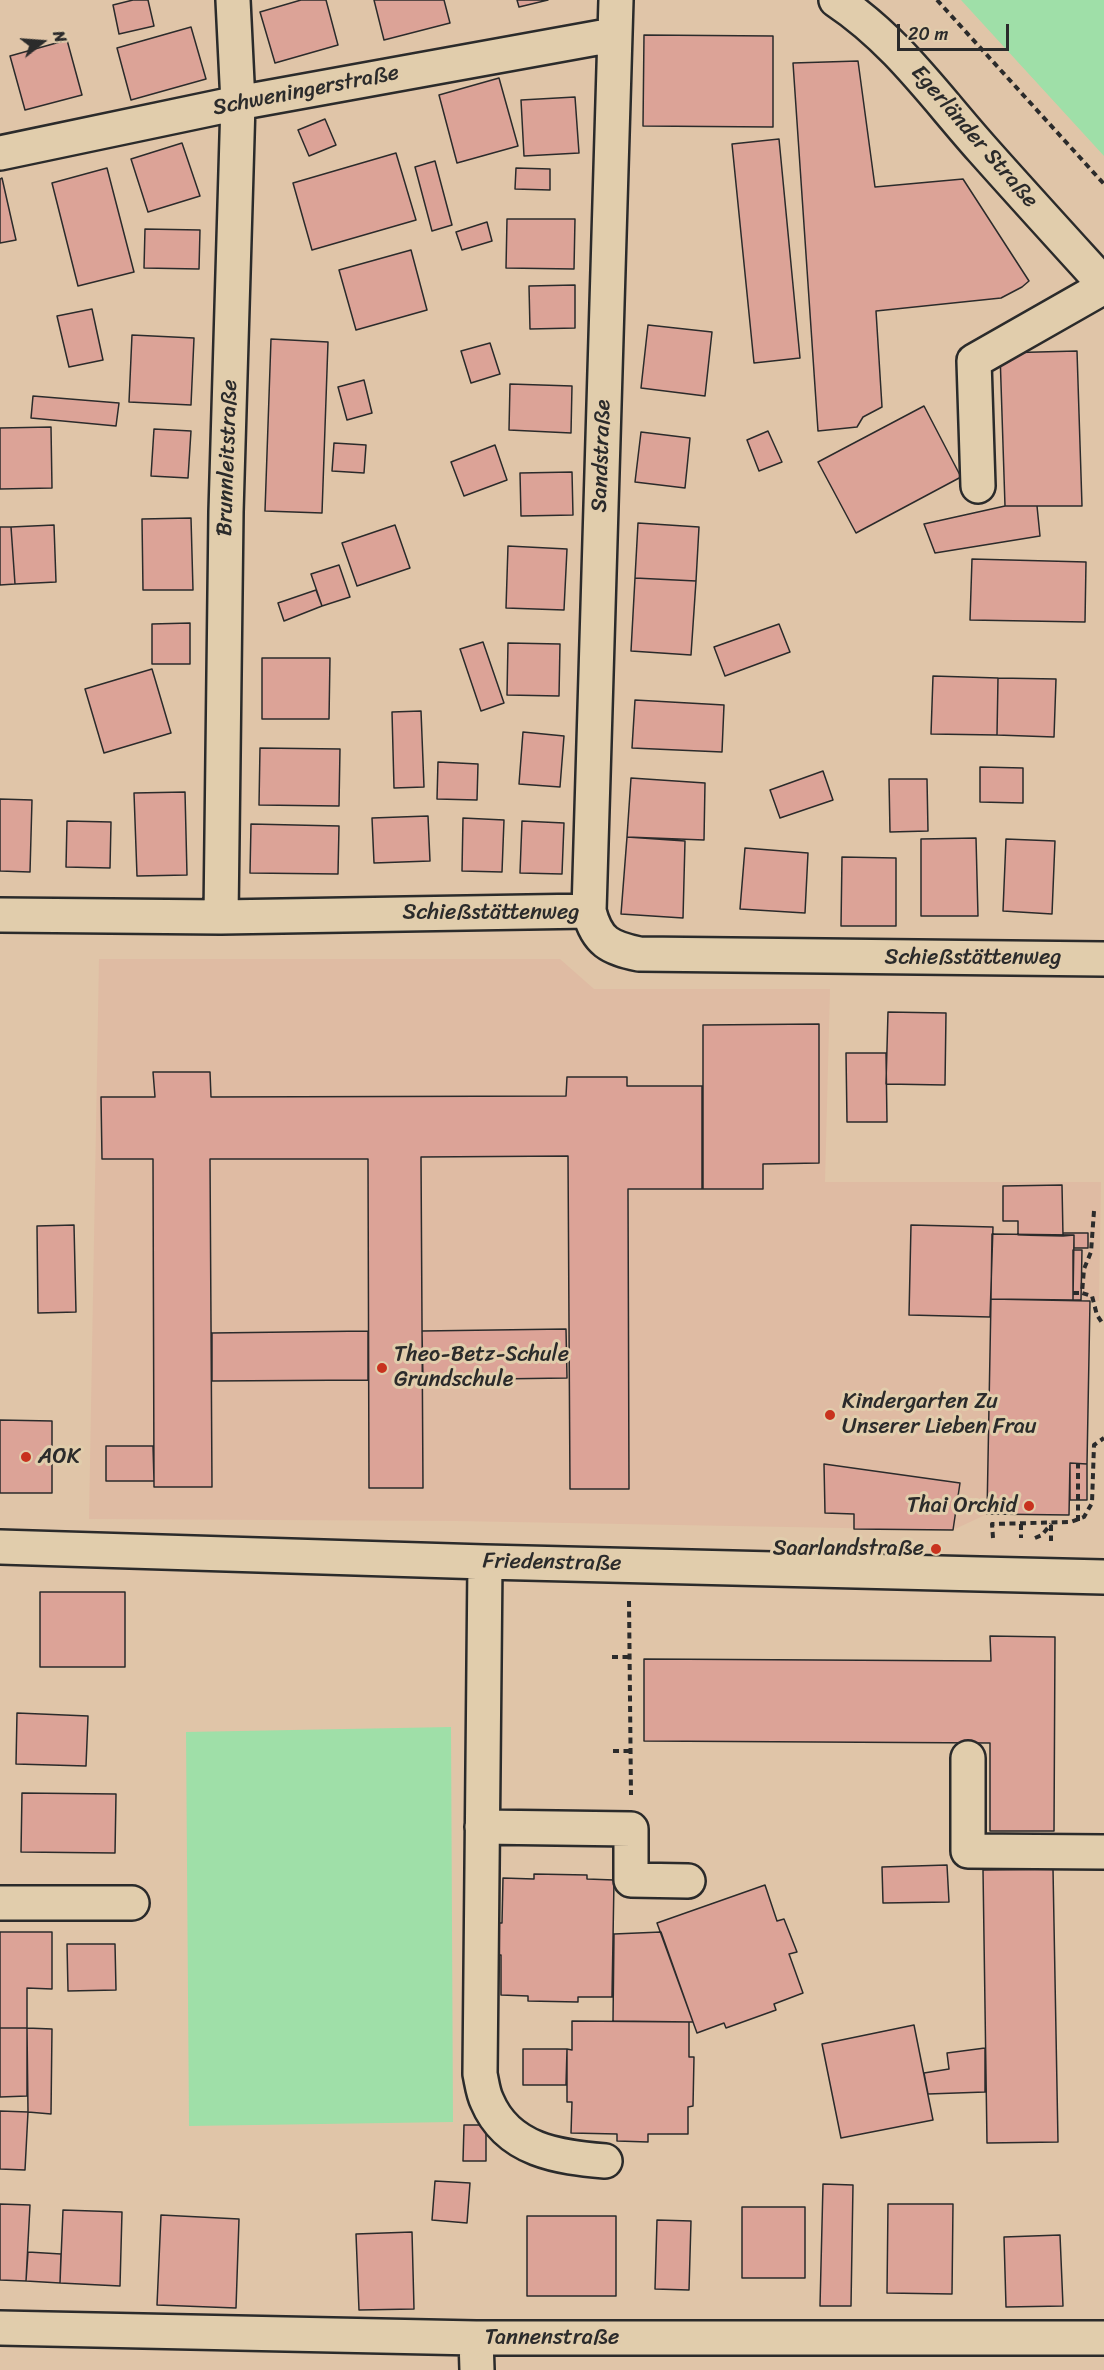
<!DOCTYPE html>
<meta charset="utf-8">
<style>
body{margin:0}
#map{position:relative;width:1104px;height:2370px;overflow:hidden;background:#e0c5a8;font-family:Sriracha,sans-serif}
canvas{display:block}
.north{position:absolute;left:12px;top:12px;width:60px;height:60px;-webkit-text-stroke:4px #e1cdac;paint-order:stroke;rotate:73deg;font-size:16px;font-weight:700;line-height:24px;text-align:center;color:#2b2b2b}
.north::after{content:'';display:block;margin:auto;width:21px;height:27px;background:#2b2b2b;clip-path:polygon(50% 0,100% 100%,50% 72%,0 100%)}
.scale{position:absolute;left:897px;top:24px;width:112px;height:27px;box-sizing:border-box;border:3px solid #2b2b2b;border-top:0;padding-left:8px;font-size:18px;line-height:21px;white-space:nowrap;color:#2b2b2b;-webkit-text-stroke:4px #e1cdac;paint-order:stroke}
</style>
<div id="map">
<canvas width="1104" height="2370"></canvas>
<div class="north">N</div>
<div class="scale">20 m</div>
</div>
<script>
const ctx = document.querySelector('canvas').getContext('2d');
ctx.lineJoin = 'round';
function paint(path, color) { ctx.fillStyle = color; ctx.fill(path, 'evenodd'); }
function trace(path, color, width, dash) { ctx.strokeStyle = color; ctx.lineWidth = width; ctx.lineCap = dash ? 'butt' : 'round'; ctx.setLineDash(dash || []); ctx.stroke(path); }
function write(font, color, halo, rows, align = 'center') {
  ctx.font = font + ' Sriracha,sans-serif'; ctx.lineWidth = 6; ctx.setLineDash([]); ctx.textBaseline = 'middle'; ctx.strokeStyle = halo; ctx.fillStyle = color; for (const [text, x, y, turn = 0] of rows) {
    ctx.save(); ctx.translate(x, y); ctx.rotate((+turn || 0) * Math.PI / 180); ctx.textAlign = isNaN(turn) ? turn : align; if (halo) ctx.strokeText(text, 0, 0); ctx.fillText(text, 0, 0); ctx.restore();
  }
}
const built = new Path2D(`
 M99 959H560L594 989H830L825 1182H1101L1099 1301 991 1299 987 1514 953 1530 457 1521 89 1519Z`);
const green = new Path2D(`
 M961 0H1104V156Z
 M451 1727 453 2122 189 2126 186 1732Z`);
const building = new Path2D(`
 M133 0H148L154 26 119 34 113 5Z
 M301 0H326L338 45 275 63 260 12Z
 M374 0H444L450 23 384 40Z
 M517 0H548L519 7Z
 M191 27 206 79 131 100 117 48Z
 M644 35 773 36V127L643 126Z
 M67 40 82 95 25 110 10 56Z
 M858 61 875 187 963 179 1029 281 1022 287 1001 298 876 311 882 407 863 417 857 427 818 431 793 63Z
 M499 78 518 146 457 163 439 95Z
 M575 97 579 153 524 156 521 100Z
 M325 119 336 145 309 156 298 130Z
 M779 139 800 358 754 363 732 144Z
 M182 143 200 196 148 212 131 159Z
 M396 153 416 220 312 250 293 183Z
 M435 161 452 225 432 231 415 167Z
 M107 168 134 272 78 286 52 183Z
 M516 168 550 169V190L515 189Z
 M2 178 16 240 0 243V179Z
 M507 219H575L574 269 506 268Z
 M487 222 492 241 462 250 456 232Z
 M145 229 200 230 199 269 144 268Z
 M411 250 427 310 356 330 339 270Z
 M575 285V328L530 329 529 286Z
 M92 309 103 360 69 367 57 316Z
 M648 325 712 332 705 396 641 388Z
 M132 335 194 338 191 405 129 402Z
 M271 339 328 342 322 513 265 511Z
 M490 343 500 374 471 383 461 351Z
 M1077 351 1082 506H1005L1000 353Z
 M364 380 372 413 347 420 338 387Z
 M510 384 572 386 571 433 509 430Z
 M33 396 119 403 116 426 31 418Z
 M924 406 961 477 856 533 818 462Z
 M51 427 52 488 0 489V428Z
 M154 429 191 431 188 478 151 476Z
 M768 431 782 462 759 471 747 440Z
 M641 432 690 438 685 488 635 482Z
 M334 443 366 445 364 473 332 471Z
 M495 445 507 480 464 496 451 462Z
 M572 472 573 515 521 516 520 473Z
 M1005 506H1037L1040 536 935 553 924 524Z
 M191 518 193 590H143L142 519Z
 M638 523 699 527 696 581 635 578Z
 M54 525 56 582 15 584 11 527Z
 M395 525 410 568 357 586 342 543Z
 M0 527H11L15 584 0 585Z
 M508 546 567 549 564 610 506 608Z
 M972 559 1086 562 1085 622 970 620Z
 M339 565 350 597 322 606 311 574Z
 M635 578 696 581 691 655 631 651Z
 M316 590 322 606 284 621 278 603Z
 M190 623V664H152V624Z
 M779 624 790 652 725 676 714 647Z
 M483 642 504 703 481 711 460 649Z
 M508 643 560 644 559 696 507 695Z
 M262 658H330L329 719H262Z
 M152 669 171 733 104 753 85 689Z
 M933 676 998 678 997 735 931 734Z
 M998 678 1056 679 1054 737 997 735Z
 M635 700 724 705 722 752 632 748Z
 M421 711 424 787 394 788 392 712Z
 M523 732 564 736 560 787 519 784Z
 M260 748 340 749 339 806 259 805Z
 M438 762 478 764 477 800 437 799Z
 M980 767 1023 768V803L980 802Z
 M823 771 833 800 780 818 770 790Z
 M631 778 705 783 704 840 627 837Z
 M889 779H927L928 831 890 832Z
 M185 792 187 875 137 876 134 793Z
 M0 799 32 800 30 872 0 871Z
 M428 816 430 861 374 863 372 818Z
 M463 818 504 820 502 872 462 871Z
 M67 821 111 822 110 868 66 867Z
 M522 821 564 823 562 874 520 873Z
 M251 824 339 826 338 874 250 873Z
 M627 837 685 841 683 918 621 914Z
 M976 838 978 916H921V839Z
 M1006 839 1055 841 1052 914 1003 911Z
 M745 848 808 853 805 913 740 909Z
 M842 857 896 858V926H841Z
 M888 1012 946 1013 945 1085 886 1084Z
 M819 1024V1163L763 1164V1189H703V1025Z
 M846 1053H886L887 1122H847Z
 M153 1072H210L211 1097 566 1096 567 1077H627V1086H702V1189H628L629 1489H570L568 1156 421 1157 423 1488H369L368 1159H210L212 1487H154L153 1159H102L101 1097H155Z
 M1062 1185 1063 1236 1018 1235V1221H1003V1186Z
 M74 1225 76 1312 38 1313 37 1226Z
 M911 1225 993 1227 990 1317 909 1315Z
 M1063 1233H1088V1248H1074V1235L1063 1236Z
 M992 1234 1074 1235 1073 1300 991 1299Z
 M1073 1250H1082L1081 1300H1073Z
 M991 1299 1090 1301 1087 1464 1070 1463 1069 1515 987 1514Z
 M566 1329 567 1378 423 1380 422 1331Z
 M368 1331V1380L212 1381V1333Z
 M0 1420 52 1421V1493H0Z
 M106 1446H153L154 1481H106Z
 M1070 1463 1087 1464V1500H1070Z
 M824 1464 960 1483 953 1530 854 1529V1514L825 1513Z
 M40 1592H125V1667H40Z
 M990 1636 1055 1637 1054 1831H990V1743L644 1741V1659L991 1661Z
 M17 1713 88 1716 86 1766 16 1764Z
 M22 1793 116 1794 115 1853 21 1852Z
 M947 1865 949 1902 883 1903 882 1867Z
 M1053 1869 1058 2142 987 2143 983 1870Z
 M534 1874 587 1875V1879L614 1880 612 1997H578V2002L528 2001V1996L501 1995V1955H493L494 1923H502L503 1878 534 1879Z
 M765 1885 777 1921 784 1919 797 1952 789 1954 803 1993 774 2004 776 2010 726 2028 724 2023 697 2033 657 1923Z
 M0 1932H52V1989L27 1988V2028H0Z
 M661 1932 693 2022 613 2021 614 1934Z
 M67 1944H115L116 1990 68 1991Z
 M572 2021 689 2022V2057H694L693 2106 688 2107V2134H648V2142L617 2141V2134L571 2133 572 2102H567V2049L572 2050Z
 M914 2025 933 2120 841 2138 822 2044Z
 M0 2028H27V2096L0 2097Z
 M27 2028 52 2029 51 2114 28 2112Z
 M985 2048V2092L928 2094 924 2073 949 2069 947 2053Z
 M523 2049H567L566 2085H523Z
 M0 2111 28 2112 25 2170 0 2169Z
 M464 2125H486V2161H463Z
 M435 2181 470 2183 467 2223 432 2220Z
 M823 2184 853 2185 851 2306H820Z
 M0 2204 30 2205 26 2281 0 2280Z
 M888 2204H953L952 2294 887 2293Z
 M742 2207H805V2278H742Z
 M63 2210 122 2212 120 2286 60 2283Z
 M161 2215 239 2219 236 2308 157 2305Z
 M527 2216H616V2296H527Z
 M657 2220 691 2221 689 2290 655 2289Z
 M412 2232 414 2309 359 2310 356 2234Z
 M1060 2235 1063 2306 1006 2307 1004 2237Z
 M28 2252 61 2254 60 2283 26 2281Z`);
const path = new Path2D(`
 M937 0 1104 184
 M1094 1211 1091 1252 1084 1269 1082 1293 1092 1296 1097 1315 1103 1324
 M1073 1293H1082
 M1078 1521V1464
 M1021 1524V1538
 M1051 1525V1541
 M993 1538 992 1524 1071 1522 1084 1517 1092 1503 1094 1445 1104 1438
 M1035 1538 1042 1535 1051 1524
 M629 1601 631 1795
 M612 1657H629
 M613 1751H631`);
const minor = new Path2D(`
 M616 0 589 911C597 942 610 948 639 954L1104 959
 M836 0C896 40 934 95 982 149 1022 194 1063 239 1104 284
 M0 153 238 103 613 35
 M978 486 974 361 1104 287
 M0 915 221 917 589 911
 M221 917 226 512 238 103 233 0
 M0 1547 485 1562 1104 1577
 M485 1562 480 2074C482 2083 483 2093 487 2101 508 2151 559 2157 605 2161
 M968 1758V1851L1104 1852
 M482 1827 631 1829V1880L688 1881
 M0 1903H132
 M0 2328 476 2338H1104
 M476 2338 477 2370`);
const markers = [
 [382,1368,6,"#c8321e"],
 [830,1415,6,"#c8321e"],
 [26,1457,6,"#c8321e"],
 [1029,1506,6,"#c8321e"],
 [936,1549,6,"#c8321e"]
];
const streetNames = [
 ["Schweningerstraße",306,91,-11],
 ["Egerländer Straße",974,137,49],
 ["Sandstraße",602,456,-88],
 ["Brunnleitstraße",228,458,-88],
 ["Schießstättenweg",491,913],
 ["Schießstättenweg",973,958],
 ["Friedenstraße",552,1563,1],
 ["Tannenstraße",552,2338]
];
const poiNames = [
 ["Theo-Betz-Schule",394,1355],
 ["Grundschule",394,1380],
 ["Kindergarten Zu",842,1402],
 ["Unserer Lieben Frau",842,1427],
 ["AOK",38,1457],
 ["Thai Orchid",1017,1506,"right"],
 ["Saarlandstraße",924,1549,"right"]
];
paint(built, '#dfbba3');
paint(green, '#9fdfa8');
paint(building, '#dca397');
trace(building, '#2b2b2b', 1.5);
trace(minor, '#2b2b2b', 38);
trace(path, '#2b2b2b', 4, [6, 4.5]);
trace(minor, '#e1cdac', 33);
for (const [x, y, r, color] of markers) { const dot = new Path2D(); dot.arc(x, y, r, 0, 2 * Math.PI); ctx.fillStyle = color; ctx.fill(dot); trace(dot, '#e1cdac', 2); }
write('22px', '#2b2b2b', '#e1cdac', streetNames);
write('22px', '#2b2b2b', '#e1cdac', poiNames, 'left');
</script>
